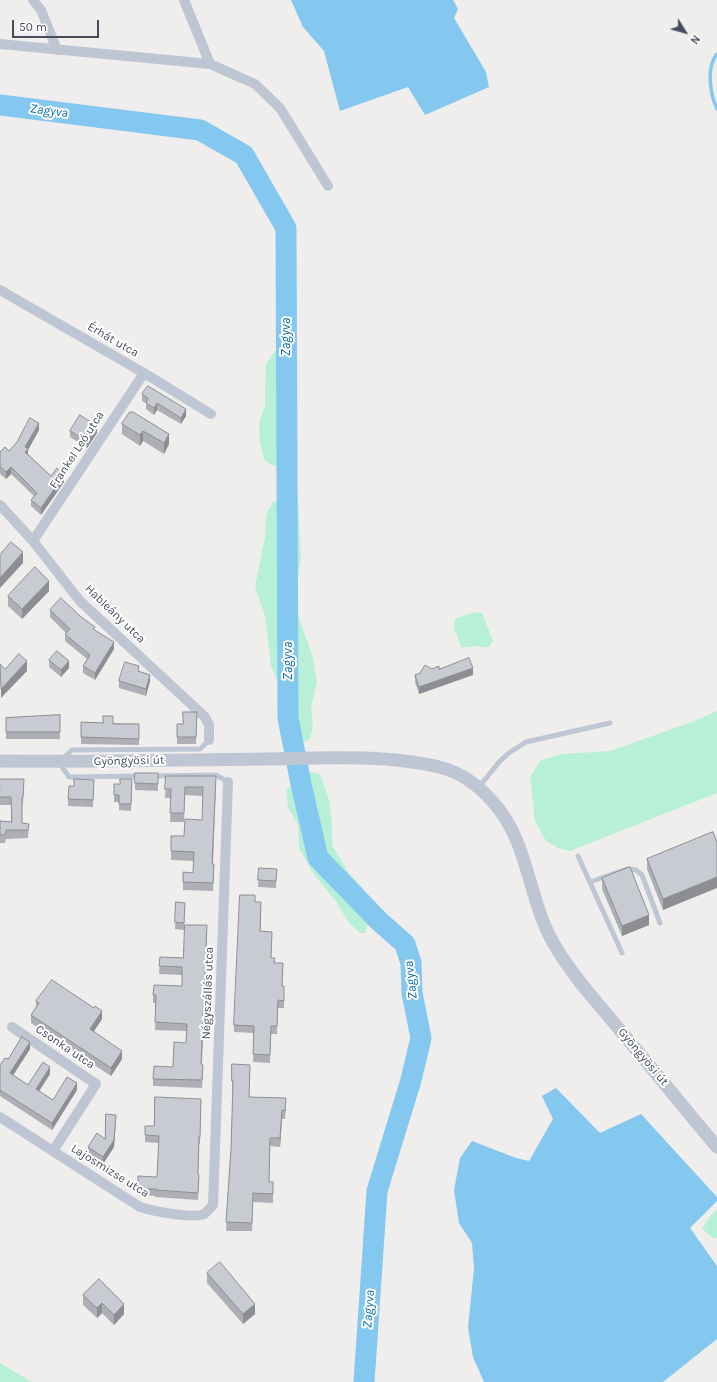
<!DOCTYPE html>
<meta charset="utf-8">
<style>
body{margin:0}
#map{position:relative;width:717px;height:1382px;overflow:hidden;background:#f0eded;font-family:Karla,sans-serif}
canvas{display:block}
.north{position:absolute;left:665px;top:12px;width:40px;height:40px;-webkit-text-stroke:3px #fff;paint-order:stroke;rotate:127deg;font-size:11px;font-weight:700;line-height:16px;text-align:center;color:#454d5b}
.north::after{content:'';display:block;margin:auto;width:14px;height:18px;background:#454d5b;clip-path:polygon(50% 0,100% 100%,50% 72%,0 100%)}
.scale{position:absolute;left:12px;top:20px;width:87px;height:18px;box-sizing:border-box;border:2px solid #454d5b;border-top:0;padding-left:5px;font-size:12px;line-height:14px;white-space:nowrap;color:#454d5b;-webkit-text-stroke:3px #fff;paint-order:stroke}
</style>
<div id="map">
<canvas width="717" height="1382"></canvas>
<div class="north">N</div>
<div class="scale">50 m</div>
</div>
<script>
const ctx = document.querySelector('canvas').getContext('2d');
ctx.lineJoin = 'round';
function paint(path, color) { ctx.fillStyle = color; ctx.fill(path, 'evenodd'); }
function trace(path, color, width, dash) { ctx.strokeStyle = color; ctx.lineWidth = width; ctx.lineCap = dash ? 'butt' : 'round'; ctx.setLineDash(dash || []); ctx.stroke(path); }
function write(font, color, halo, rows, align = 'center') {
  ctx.font = font + ' Karla,sans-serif'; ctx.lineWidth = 4; ctx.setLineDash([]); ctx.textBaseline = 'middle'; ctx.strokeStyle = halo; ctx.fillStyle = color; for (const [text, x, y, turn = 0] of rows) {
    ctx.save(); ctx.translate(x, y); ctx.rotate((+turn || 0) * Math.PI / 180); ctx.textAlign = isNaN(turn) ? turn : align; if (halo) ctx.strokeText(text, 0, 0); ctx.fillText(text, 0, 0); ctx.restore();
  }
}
const green = new Path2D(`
 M277 348 293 351 294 464 274 466 264 460 260 443 259 424 265 405V389L266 364Z
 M298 499 301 560 296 588 298 616 312 654 317 682 311 708 313 728 309 740 301 742 282 725 277 680 271 666 265 616 255 587 265 537 266 515 273 502Z
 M474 612 482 613 493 641 489 647C484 648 482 647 478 646 473 646 467 648 461 647L454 628 455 619Z
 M717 711V793L570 851 558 848 546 841 535 821 530 777 541 760 562 754 610 751 692 722Z
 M311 772 320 774 329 800 332 822V845L348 872 362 887 369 921 365 933H360L349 923 335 900 313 873 299 848 298 825 288 807 286 790Z
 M717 1210V1238H713L702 1229 710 1216Z
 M0 1363 32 1382H0Z`);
const water = new Path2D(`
 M291 0H453L458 9 454 18 486 72 489 87 425 115 408 87 340 111 324 51 303 27Z
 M556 1088 600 1133 641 1114 717 1197V1201L690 1228 717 1266V1339L663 1382H484L473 1357 468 1328 474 1268 472 1243 459 1223 454 1190 460 1158 472 1141 516 1158 529 1161 553 1119 542 1096Z`);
const stream = new Path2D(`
 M717 54C706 67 710 94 717 109`);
const river = new Path2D(`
 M0 105 200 130 244 155 286 228 288 718 301 784 318 858 379 921 405 944 411 963 412 993 421 1038 411 1080 377 1191 364 1382`);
const service = new Path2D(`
 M142 776 69 777 59 762 72 750 200 749 209 740
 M152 776 216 775 228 782
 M478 788 500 761 509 753 526 742 610 723
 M578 856 622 953
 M590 882 627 869 636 870 642 875 660 923`);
const minor = new Path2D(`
 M33 0 41 10 57 50
 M184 0 210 64
 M0 44 210 64 255 84 280 108 328 186
 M0 290 144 373 211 414
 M0 505 33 541 80 601 205 717 209 725V740
 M33 541 144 373
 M12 1027 96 1084 53 1151
 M0 1117 140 1207C152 1211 193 1219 204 1214 207 1212 211 1207 213 1205L228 782`);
const tertiary = new Path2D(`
 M0 761C88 762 176 760 264 759 319 758 385 754 439 767 460 772 479 786 493 802 531 844 527 902 557 949 574 978 598 1003 619 1029 652 1068 684 1108 717 1147`);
const wall = new Path2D(`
 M142 394 186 416 181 424 157 410 154 415 146 409V403L142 401Z
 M130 412 169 444 164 454 143 441 140 446 122 434V424Z
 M39 430 28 450V454L51 476 64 482 41 515 31 506V500L34 496 11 474 6 479 0 474V452L9 451Z
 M70 431 97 433 87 448 70 437Z
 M49 591 22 619 8 606V596Z
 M50 610 95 631 114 649 95 680 83 673V666L87 659 65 641V634L66 633 50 617Z
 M49 660 69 668 61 677 49 667Z
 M432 669H439L473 675 419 694 415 682V675Z
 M139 671 150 681 146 696 119 688V681Z
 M197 712 196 744H177V724H183Z
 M60 715V739H6V718Z
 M81 722 139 724V745L81 744Z
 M166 776 216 785 213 864 214 872 213 891 183 890V872L193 873 194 861 171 860V851L184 836 202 820 203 796 185 795 184 822H170L171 798H165Z
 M0 779H24L23 805H22V823L29 824 28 838 6 839 5 843H0V821L11 822V805H0Z
 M158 780V791L135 790V783Z
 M114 784 132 786 131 811 119 810V802H114Z
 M94 787 93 807 68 806V799Z
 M713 832 663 910 647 869V859Z
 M259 868 277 869 276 888 258 887Z
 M602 878 649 925 622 936 602 889Z
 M176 902 185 909 184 930 175 929Z
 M255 902 261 910V931L271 958 275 963 283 971 282 986H284V1008H278L277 1034H271L270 1063 253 1062 254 1033 234 1032V1025Z
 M207 933 202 1064 203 1072 202 1088 153 1086V1079L173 1067 186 1043V1031L155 1030 156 1003H153V995L182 986V975L159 974 160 957 183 958Z
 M36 1001 102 1019 94 1031 122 1059 111 1076 31 1023V1015L36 1007Z
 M30 1049 13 1075 28 1085 50 1074 39 1091 53 1100 77 1090 52 1130 0 1096V1065L8 1059Z
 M250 1073 249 1097 286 1107 285 1119H282L280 1147 270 1146 269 1182H273V1203L253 1202 252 1231H226L231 1149 233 1090H232V1081Z
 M201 1099 200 1144H199L198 1174 199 1181 198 1200 155 1197V1196L138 1195V1189L157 1177 159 1143 145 1142V1126H154Z
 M116 1121 114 1147 103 1164 88 1154V1147L105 1139Z
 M207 1273 255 1314 243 1324 207 1283Z
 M99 1279 124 1314 114 1325 102 1313 97 1318 83 1305V1295Z`);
const shadedWall = new Path2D(`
 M157 403V410L154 415V408Z
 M186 409V416L181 424V418Z
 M39 423V430L28 450V456L25 459V447Z
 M97 426V433L87 448V441Z
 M143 431V441L140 446V435Z
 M169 434V444L164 454V443Z
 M11 467V474L6 479V472Z
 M64 475V482L41 515V508Z
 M23 552V563L0 588V578Z
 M49 581V591L22 619V609Z
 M114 642V649L95 680V673Z
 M27 661V671L1 698V689Z
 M69 661V668L61 677V670Z
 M473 668V675L419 694V687Z
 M150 675V681L146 696V689Z
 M717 877V888L663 910V899Z
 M649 915V925L622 936V926Z
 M102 1011V1019L90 1037V1029Z
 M30 1042V1049L10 1080V1073Z
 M122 1051V1059L111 1076V1068Z
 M50 1067V1074L36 1096V1089Z
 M77 1083V1090L52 1130V1123Z
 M282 1110V1119L280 1147V1138Z
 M116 1115 114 1147 103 1164V1157Z
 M102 1303V1313L97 1318V1308Z
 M124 1304V1314L114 1325V1315Z
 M255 1304V1314L243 1324V1314Z`);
const building = new Path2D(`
 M148 386 186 409 181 418 157 403 154 408 146 403 148 398 142 394Z
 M130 412H133L169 434 164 443 143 431 140 435 122 424Z
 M80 415 97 426 87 441 70 431Z
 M30 418 39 423 25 447 28 449 25 452 51 476 57 468 64 475 41 508 31 500 37 493 11 467 6 472 0 467V452L5 447 9 451 17 442Z
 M11 542 23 552 0 578V555Z
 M35 567 49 581 22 609 8 596Z
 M61 598 80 616 95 627 93 629 114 642 95 673 83 666 90 655 65 634 70 629 50 610Z
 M57 651 69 661 61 670 49 660Z
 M19 654 27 661 1 689 0 664 5 669Z
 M469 658 473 668 419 687 415 675 420 673 425 665 432 669 439 666V669Z
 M125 662 139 666 138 671 150 675 146 689 119 681Z
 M183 712H197L196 737H177V724H183Z
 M60 715V732H6V718Z
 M103 716H113V724H139V739L81 737V722L103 723Z
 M135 773H158V784L135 783Z
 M166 776H216L212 864H214L213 883 183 882V872L193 873 194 852 171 851V836H184L185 819 202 820 203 787H185L184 813H170L171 789H165Z
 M0 779H24L23 797H22V823L29 824 28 830H6L5 835H0V821L12 822 11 797H0Z
 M74 779 94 780 93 800 68 799 69 786H74Z
 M120 779H132L131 804H119V795H114V784H120Z
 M713 832 717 842V877L663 899 647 859Z
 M630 867 649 915 622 926 602 878Z
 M259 868 277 869 276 881 258 880Z
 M240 895H255V902H261L260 931 272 932 271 958H275L274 963H283L282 986H284V1001L278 1000 277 1026H271L270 1055 253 1054 254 1026 234 1025Z
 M176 902 185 903 184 923 175 922Z
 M185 925H207L201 1064 203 1065 202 1080 153 1079 154 1066 173 1067 174 1042 186 1043 187 1024 155 1022 156 995H153L154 985 182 986V967L159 966 160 957 183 958Z
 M52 980 94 1008 95 1006 102 1011 90 1029 122 1051 111 1068 31 1015 39 1003 36 1001Z
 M22 1037 30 1042 10 1073 28 1085 43 1062 50 1067 36 1089 53 1100 67 1077 77 1083 52 1123 0 1090V1065L5 1058 8 1059Z
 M232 1064 250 1065 249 1097 286 1098 285 1111 282 1110 280 1138H270L269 1182H273V1194L253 1193 252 1223 226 1222 231 1149 233 1081H232Z
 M155 1097 201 1099 200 1137H199L198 1174 199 1175 198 1193 155 1190 156 1189H138V1176L157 1177 159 1136 145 1135V1126H154Z
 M106 1114 116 1115 114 1140 103 1157 88 1147 97 1133 105 1139Z
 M220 1262 255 1304 243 1314 207 1273Z
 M99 1279 124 1304 114 1315 102 1303 97 1308 83 1295Z`);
const streetNames = [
 ["Érhát utca",113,340,30],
 ["Frankel Leó utca",77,450,-57],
 ["Hableány utca",115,614,44],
 ["Gyöngyösi út",129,761,-1],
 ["Négyszállás utca",208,993,-88],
 ["Csonka utca",65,1047,34],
 ["Gyöngyösi út",643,1057,50],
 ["Lajosmizse utca",110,1171,32]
];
const waterNames = [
 ["Zagyva",49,111,7],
 ["Zagyva",286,337,-90],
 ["Zagyva",288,661,-90],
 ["Zagyva",411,980,-96],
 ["Zagyva",369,1309,-86]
];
paint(green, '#b8f0d7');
paint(water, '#84c7ef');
trace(stream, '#84c7ef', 3.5);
trace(river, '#84c7ef', 21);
trace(service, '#bfc6d3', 5);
trace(minor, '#bfc6d3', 10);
trace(tertiary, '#bfc6d3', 13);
paint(wall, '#adafb5');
paint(shadedWall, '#8d8e94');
paint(building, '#c9cbd3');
trace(building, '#8d8e94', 1);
write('12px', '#454d5b', '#fff', streetNames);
write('italic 13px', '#076dac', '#fff', waterNames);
</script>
